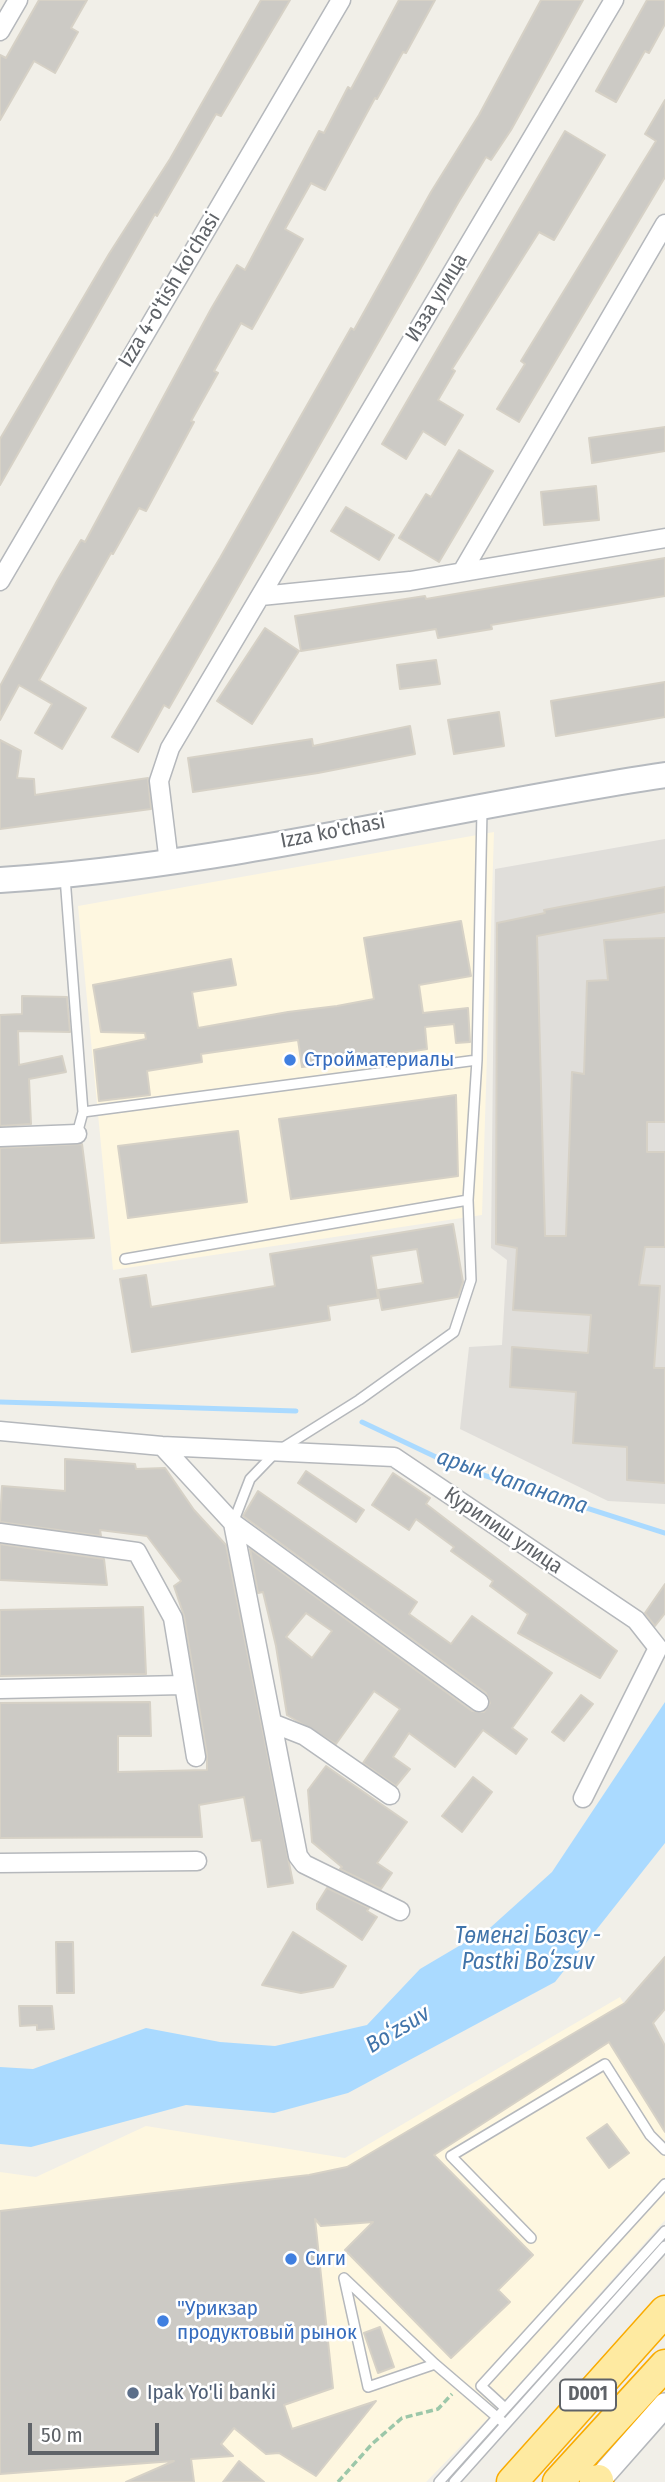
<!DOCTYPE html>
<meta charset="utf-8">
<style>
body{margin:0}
#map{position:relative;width:665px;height:2482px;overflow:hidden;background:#f1efe8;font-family:"Fira Sans Condensed",sans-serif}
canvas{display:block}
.scale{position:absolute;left:28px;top:2423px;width:131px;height:32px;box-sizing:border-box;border:4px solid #5f6368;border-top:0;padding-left:9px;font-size:21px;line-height:24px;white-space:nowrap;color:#5f6368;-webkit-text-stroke:5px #fff;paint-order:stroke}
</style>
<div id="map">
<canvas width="665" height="2482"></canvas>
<div class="scale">50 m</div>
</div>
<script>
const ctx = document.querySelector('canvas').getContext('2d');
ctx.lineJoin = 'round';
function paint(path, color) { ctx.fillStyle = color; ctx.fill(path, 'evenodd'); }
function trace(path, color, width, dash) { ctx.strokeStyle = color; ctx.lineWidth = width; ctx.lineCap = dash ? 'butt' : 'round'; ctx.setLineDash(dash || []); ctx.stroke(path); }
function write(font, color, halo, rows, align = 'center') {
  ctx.font = font + ' "Fira Sans Condensed",sans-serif'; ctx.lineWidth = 5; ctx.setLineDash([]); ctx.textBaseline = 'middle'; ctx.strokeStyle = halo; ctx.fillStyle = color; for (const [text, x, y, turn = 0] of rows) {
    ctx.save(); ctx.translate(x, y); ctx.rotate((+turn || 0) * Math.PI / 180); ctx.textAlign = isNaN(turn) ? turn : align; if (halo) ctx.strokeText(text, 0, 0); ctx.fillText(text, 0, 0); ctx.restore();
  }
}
const commercial = new Path2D(`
 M494 832 482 1215 113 1270 78 906Z
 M620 1997 665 2078V2220L497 2409 426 2482H0V2172L36 2177 146 2126 345 2158Z`);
const industrial = new Path2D(`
 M665 839V1504L608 1501 460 1429 469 1347 502 1345 507 1260 491 1248 495 869Z`);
const water = new Path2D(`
 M665 1702V1843L555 1982 348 2093 274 2113 186 2105 31 2147 0 2144V2067L33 2069 146 2028 220 2042 275 2046 367 2025 420 1969 491 1927 552 1872Z`);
const stream = new Path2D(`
 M0 1402 296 1411
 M362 1422 455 1466 665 1533`);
const building = new Path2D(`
 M39 0H87L71 28 78 32 55 73 34 61 0 120V55L6 58Z
 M261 0H290L221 116 216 114 157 216 155 214 0 485V439L109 254 170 159Z
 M399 0H435L406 53 403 52 377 99 375 98 325 190 311 183 285 229 303 239 252 329 241 323 214 371 218 373 191 421 194 422 146 511 139 508 113 554 111 553 39 680 86 708 62 749 35 733 52 704 19 685 0 720V686L57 581 81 540 85 542 211 309 237 265 245 270 319 131 324 133 348 87 351 89Z
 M541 0H583L511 130 491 160 486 157 458 203 169 708 164 705 138 752 112 737 220 558 351 328 354 330 431 192 479 115Z
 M647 0H665V24L649 53 645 51 616 102 596 91Z
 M665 100V177L519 422 497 409 525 364 521 361 656 141 645 134Z
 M565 131 605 155 554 240 539 232 452 369 455 371 438 400 463 415 445 445 423 431 406 459 382 444Z
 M665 427V451L592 463 589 438Z
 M459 450 493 471 439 562 399 538 426 494 431 497Z
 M596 486 599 520 544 525 541 492Z
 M346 507 394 535 379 560 331 531Z
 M665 558V596L491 625 492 629 438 638 436 629 301 651 295 616 425 596 426 599Z
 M265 628 299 651 252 724 217 701Z
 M436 660 440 684 400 689 397 665Z
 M665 682V717L556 736 551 701Z
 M499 712 504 746 454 754 448 720Z
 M410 726 415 754 318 773 193 792 188 758 312 739 313 746Z
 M0 740 21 751 17 778 34 779 35 795 148 778 151 809 0 829Z
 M665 887V912L537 936 545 1236H566L572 1072 584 1074 587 981 608 980 604 940 665 938V1122H647V1152H665V1247H645L639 1285 660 1286 654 1368H665V1483L627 1480V1447L573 1443 576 1392 510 1387 512 1347 588 1353 591 1315 513 1310 517 1248 496 1244 497 923 545 913 544 910Z
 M461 921 471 976 419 985 423 1013 468 1008 470 1042 456 1043 454 1024 425 1027 427 1049 345 1062 302 1067 298 1040 201 1054 202 1062 147 1071 150 1095 99 1101 94 1050 146 1039 145 1033 101 1032 93 985 231 959 236 985 192 992 198 1028 288 1012 337 1006 374 999 364 938Z
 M22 996 67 997 70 1032 18 1031 19 1065 62 1056 66 1072 29 1079 31 1124 0 1126V1015L22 1014Z
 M456 1095 458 1176 291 1199 279 1119Z
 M238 1131 247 1202 128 1218 118 1146Z
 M82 1144 94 1238 0 1243V1148Z
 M453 1224 463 1282 458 1297 382 1310 378 1290 423 1283 417 1249 371 1256 378 1298 328 1306 330 1320 132 1352 120 1279 146 1275 151 1307 275 1286 270 1254Z
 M65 1459 135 1464 136 1469 165 1468 194 1510 226 1545 293 1883 268 1887 261 1840 252 1841 244 1797 199 1805 202 1837 0 1838V1703L150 1702 151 1736H118V1772L207 1770V1755L184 1616 174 1586 181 1581 147 1536 100 1530 101 1536 0 1522 2 1486 65 1491Z
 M306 1471 364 1510 356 1522 298 1483Z
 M393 1473 430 1498 426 1504 617 1651 600 1678 518 1633 528 1614 490 1586 493 1581 451 1551 454 1547 416 1519 409 1530 372 1505Z
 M258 1491 417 1602 409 1614 451 1644 472 1616 552 1673 512 1728 527 1739 516 1754 483 1730 455 1767 409 1733 393 1757 410 1769 396 1786 363 1763 400 1709 374 1691 336 1744 287 1715 276 1646 263 1592 258 1593 250 1549 472 1711 484 1712 490 1703 486 1693 243 1516ZM306 1613 332 1631 312 1658 286 1637Z
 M0 1544 104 1559 107 1585 0 1580Z
 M665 1584V1613L655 1626 645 1613Z
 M143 1607 146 1674 0 1676V1610Z
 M581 1695 593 1704 564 1741 552 1732Z
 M326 1766 407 1822 377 1863 392 1873 381 1889 340 1869 342 1867 312 1842 308 1790Z
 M473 1777 492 1792 462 1832 442 1816Z
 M327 1888 369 1908 367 1911 377 1917 362 1940 317 1909V1904Z
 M293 1932 346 1966 333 1987 301 1993 262 1985Z
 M56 1942H73L74 1993H57Z
 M665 1957V2009L653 2023 665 2046V2132L609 2042 434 2155 533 2255 498 2290 510 2302 451 2358 345 2250 373 2222 321 2226 315 2219 333 2388 284 2405 292 2429 376 2401 316 2476 279 2453 266 2454 234 2428 221 2444 233 2456 191 2459 194 2482H126L174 2461 0 2474V2211L309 2175 347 2167 625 2003Z
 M19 2006H52L54 2029 37 2030V2025L20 2026Z
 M607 2124 629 2153 609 2168 587 2138Z
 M380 2327 394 2367 378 2373 364 2333Z
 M239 2461 264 2482H223Z`);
const path = new Path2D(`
 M338 2482 372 2444 402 2418 438 2409 452 2394`);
const service = new Path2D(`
 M65 877 83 1112 77 1134
 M83 1112 477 1060
 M125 1259 468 1200
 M233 1523 250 1479 276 1452 359 1400 454 1332 471 1280 468 1200 477 1060 482 810
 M531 2238 451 2156 605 2064 650 2135 665 2150
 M435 2364 368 2387 344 2278 435 2364 505 2424
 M505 2408 481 2386 665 2184
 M439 2482 665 2231
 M454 2482 665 2246`);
const minor = new Path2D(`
 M0 31 18 0
 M462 572 665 224
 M0 581 341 0
 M261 596 410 581 665 538
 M169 863 159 781 170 748 614 0
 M0 1137 77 1134
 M0 1431 162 1446 394 1457 636 1620 658 1648 583 1798
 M162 1446 233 1523 479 1702
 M233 1523 298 1856 304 1864 400 1911
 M0 1533 137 1552 173 1618 196 1757
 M0 1689 183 1685
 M272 1723 305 1736 390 1795
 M0 1863 197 1861`);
const tertiary = new Path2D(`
 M597 2482 665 2405`);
const secondary = new Path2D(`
 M0 880C223 866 444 808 665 775`);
const trunk = new Path2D(`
 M512 2482 665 2311
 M558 2482 665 2365
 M595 2482 598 2480`);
const markers = [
 [290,1060,7,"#3f7fe0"],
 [291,2259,7,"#3f7fe0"],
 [163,2321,7,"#3f7fe0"],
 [133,2393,7,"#5c6f8a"]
];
const shields = [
 [588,2395,56]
];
const shieldNames = [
 ["D001",588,2395]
];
const streetNames = [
 ["Izza 4-o'tish ko'chasi",170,290,-59],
 ["Изза улица",437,298,-59],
 ["Izza ko'chasi",333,832,-11],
 ["Курилиш улица",503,1531,34]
];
const shopNames = [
 ["Стройматериалы",304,1060],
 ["Сиги",305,2259],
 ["\"Урикзар",177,2309],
 ["продуктовый рынок",177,2333]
];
const serviceNames = [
 ["Ipak Yo'li banki",147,2393]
];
const waterNames = [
 ["арык Чапаната",512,1482,19],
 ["Төменгі Бозсу -",528,1937],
 ["Pastki Boʻzsuv",528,1963],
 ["Boʻzsuv",398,2030,-31]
];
paint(commercial, '#fef7e0');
paint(industrial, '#e0deda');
paint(water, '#aadaff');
trace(stream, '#aadaff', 5);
paint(building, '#cccac5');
trace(building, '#d6d1c6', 2);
trace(service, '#b5b8bc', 12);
trace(minor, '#b5b8bc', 21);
trace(tertiary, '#b5b8bc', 26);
trace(secondary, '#b6babf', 28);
trace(trunk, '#f9ab00', 33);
trace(path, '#9cc7a9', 3.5, [7, 3.5]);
trace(service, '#fff', 9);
trace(minor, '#fff', 18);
trace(tertiary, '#fff', 23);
trace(secondary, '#fff', 24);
trace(trunk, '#feeaa1', 30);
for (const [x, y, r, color] of markers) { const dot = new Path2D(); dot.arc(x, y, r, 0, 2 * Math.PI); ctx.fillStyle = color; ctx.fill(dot); trace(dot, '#fff', 2.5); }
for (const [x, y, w] of shields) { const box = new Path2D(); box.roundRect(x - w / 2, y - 15.5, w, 31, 5); ctx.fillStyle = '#fff'; ctx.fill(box); trace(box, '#5f6368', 2); }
write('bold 19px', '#5f6368', null, shieldNames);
write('21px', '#5f6368', '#fff', streetNames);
write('21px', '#366cbe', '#fff', shopNames, 'left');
write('21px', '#4e5e75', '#fff', serviceNames, 'left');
write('italic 23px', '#4174aa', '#fff', waterNames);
</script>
